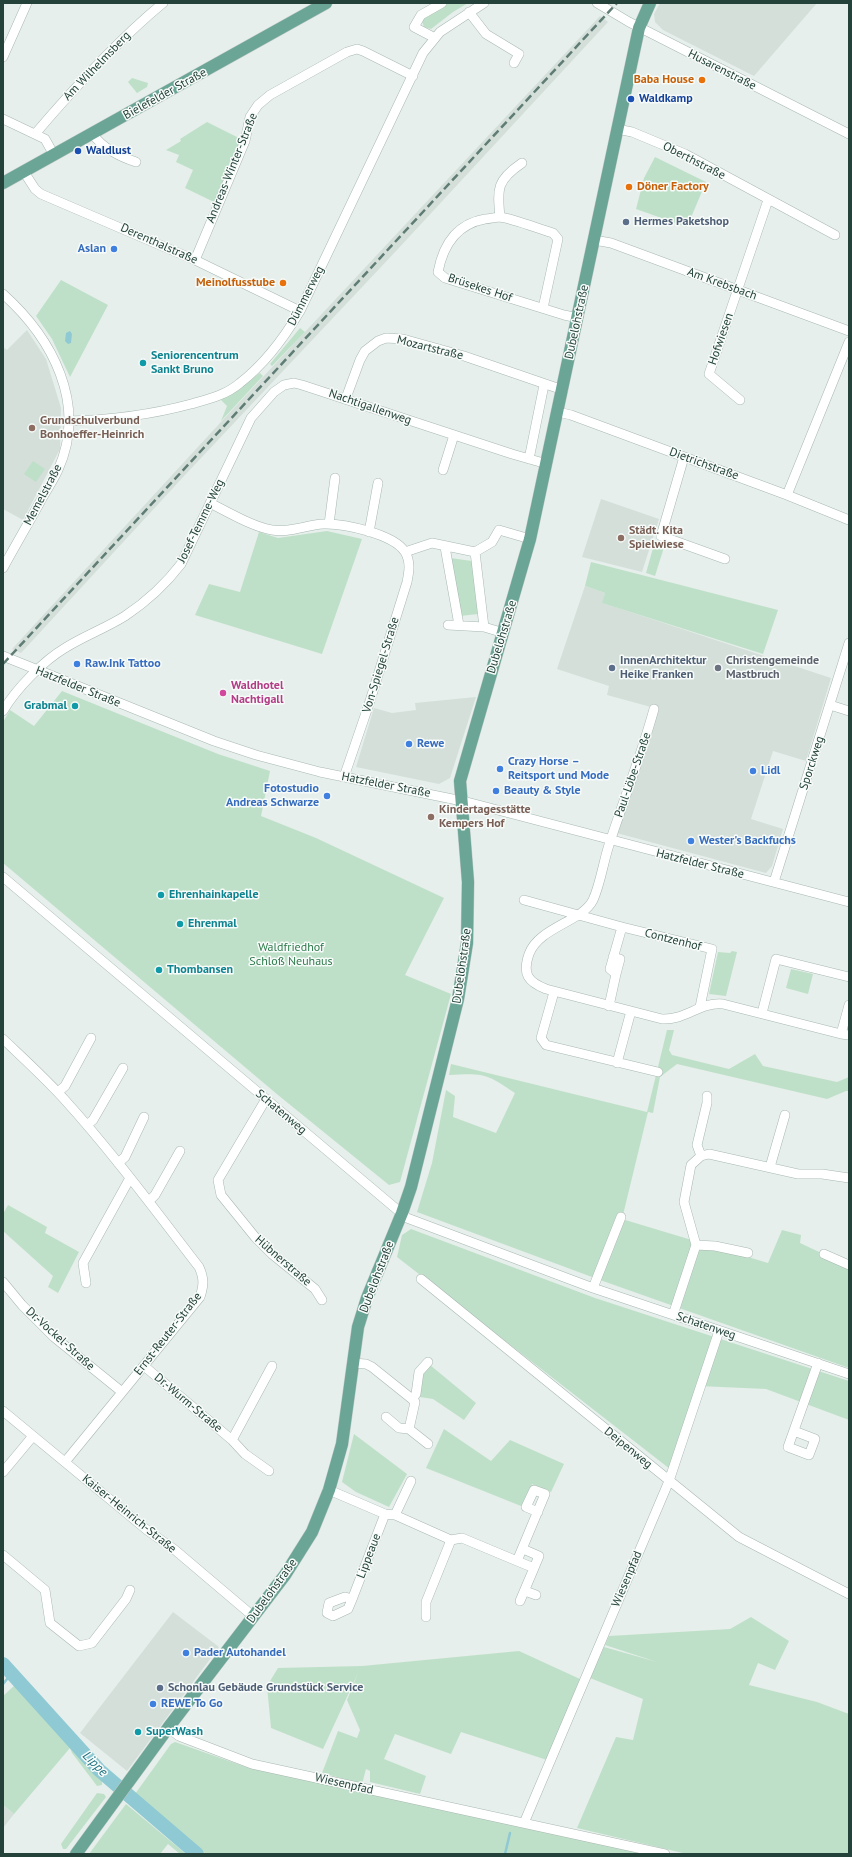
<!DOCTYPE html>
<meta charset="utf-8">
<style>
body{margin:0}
#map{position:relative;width:852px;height:1857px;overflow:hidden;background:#e6efeb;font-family:"PT Sans",sans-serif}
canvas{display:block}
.frame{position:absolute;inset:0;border:4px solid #24423a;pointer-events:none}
</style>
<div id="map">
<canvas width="852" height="1857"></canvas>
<div class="frame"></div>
</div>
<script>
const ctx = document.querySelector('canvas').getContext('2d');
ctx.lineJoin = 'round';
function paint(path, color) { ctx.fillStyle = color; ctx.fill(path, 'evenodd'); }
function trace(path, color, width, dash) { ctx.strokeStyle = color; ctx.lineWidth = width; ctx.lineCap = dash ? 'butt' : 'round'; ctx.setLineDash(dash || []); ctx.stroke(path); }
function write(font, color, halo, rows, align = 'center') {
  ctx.font = font + ' "PT Sans",sans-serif'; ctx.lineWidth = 3; ctx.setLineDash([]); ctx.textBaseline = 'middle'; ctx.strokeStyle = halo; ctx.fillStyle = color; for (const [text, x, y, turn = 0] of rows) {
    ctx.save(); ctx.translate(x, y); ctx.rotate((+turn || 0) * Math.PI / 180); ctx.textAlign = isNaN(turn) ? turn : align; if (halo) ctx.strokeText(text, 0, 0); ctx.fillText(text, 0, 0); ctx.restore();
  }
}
const built = new Path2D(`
 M660 3H817L754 76 663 30 655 22 654 14Z
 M600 16 608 22 397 250 185 475 21 653 12 649 220 423Z
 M27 330 46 359 61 408 60 449 23 520 3 509V347L7 350Z
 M601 499 659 519 642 572 582 557Z
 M585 586 605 593 603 603 831 678 806 761 773 751 751 819 783 829 772 866 766 873 609 831 644 734 651 707 607 695 609 686 557 669Z
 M476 697 450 778 439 784 356 767 374 708 392 713 416 710 415 703Z
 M173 1612 219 1647 127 1771 80 1733Z
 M3 1805 14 1814 3 1828Z`);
const green = new Path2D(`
 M449 3H468L453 12 431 29 424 27 422 21 425 16Z
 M132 78 148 83 147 87 137 93 128 82Z
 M207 122 241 139 239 147 214 202 185 188 193 170 176 162 179 155 166 150 181 141 180 139Z
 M655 157 706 182 687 227 636 209 644 178Z
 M61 280 108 305 70 377 52 339 36 316Z
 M300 328 305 332 272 366 270 364Z
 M260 373 263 376 221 421 227 406 221 400Z
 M33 461 45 469 36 482 24 474Z
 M327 531 362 539 322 654 195 615 209 584 240 592 259 532 278 538Z
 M655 541 665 544 655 576 646 573Z
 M450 558 472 561 478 614 460 616Z
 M591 562 778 610 763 654 602 603 605 593 585 586Z
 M62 691 218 754 270 771 261 816 316 838 444 898 405 975 451 994 400 1182 389 1185 278 1095 3 863V722L10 710 34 726Z
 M732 951 737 952 726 996 709 994 718 952 730 953Z
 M791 969 813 974 808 994 786 988Z
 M667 1030H674L669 1050 672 1055 729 1069 755 1054 763 1066 837 1082 849 1077V1091H846L827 1099 677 1064 660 1077 653 1113 648 1112 622 1219 768 1263 782 1230 801 1235 800 1243 849 1266V1368L600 1280 417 1212 432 1163 446 1090 455 1096 453 1117 496 1133 515 1093C486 1073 483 1073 449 1075L451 1064 647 1112Z
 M8 1205 47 1227 45 1233 79 1252 58 1293 48 1287 53 1276 3 1231V1214Z
 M411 1229 595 1298 849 1381V1420L766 1389 699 1386 670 1469 397 1257 402 1235Z
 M430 1365 476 1403 464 1420 433 1399 420 1397 424 1371Z
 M444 1429 491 1461 510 1440 564 1464 551 1492 532 1484 521 1506 426 1468Z
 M354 1434 407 1474 389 1507 356 1492 342 1482Z
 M751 1617 789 1641 775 1670 758 1663 749 1685 817 1702 849 1714V1854H687L577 1828 616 1737 633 1740 643 1699 590 1678 604 1647 657 1662 605 1645 609 1636 730 1629Z
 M519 1651 580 1679 547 1760 461 1732 451 1754 395 1734 384 1759 426 1776 420 1794 370 1782V1771L366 1769 362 1784 322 1773 338 1731 357 1738 360 1730 347 1700 358 1673 323 1749 271 1728 267 1686 278 1668 362 1666Z
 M15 1685 102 1780V1785L97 1786 72 1753 70 1748 14 1814 3 1805V1696Z
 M175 1742 246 1767 648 1854H206L135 1794 171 1744Z
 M97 1793 104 1794 106 1797 66 1849H63L61 1844Z
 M126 1804 186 1854H180L168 1844 160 1854H89Z`);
const water = new Path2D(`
 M70 331 72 334 71 343 68 344 65 341 66 333Z`);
const stream = new Path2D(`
 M3 1684 12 1673
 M505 1854 510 1833`);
const river = new Path2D(`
 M3 1664 99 1770 197 1854`);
const minor = new Path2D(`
 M597 3 629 22 849 134
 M469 12 486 34 519 54 514 63
 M435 38 414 27 421 15 442 3
 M3 57 27 3
 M3 119 45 139 54 155
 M617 129 632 132 685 154 835 235
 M35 134C75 87 116 42 163 3
 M93 134C101 147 120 157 136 162
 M24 172 35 189 41 194 195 260 300 311
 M500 217C497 188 497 180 522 163
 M594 240 611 243 849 331
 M195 260 245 141 250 117 258 105 270 95 347 52 357 49 363 51 413 76
 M3 294C52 338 88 404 58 470 53 481 46 491 40 502 28 524 15 546 3 568
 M543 308 558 239 553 233C539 229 514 219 500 217 496 217 490 219 485 219 456 224 443 246 438 272L445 278 564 315 578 318
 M346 398 360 360 365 351 378 341 386 338 403 339 464 356 563 390
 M740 400 709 374 768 200
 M558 412 571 415 787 495 849 520
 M68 421C110 420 150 415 191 404 209 399 226 395 240 383 266 363 284 338 300 311L423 53 440 32 484 3
 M684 457 661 536 725 559
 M529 459 544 385
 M443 470 454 435
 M787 495 849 342
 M210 503C228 512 253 527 272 530 289 533 306 525 323 524 343 523 394 534 405 552 411 562 409 572 407 582L369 704 344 777
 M329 524 335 478
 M369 532 378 483
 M445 547 459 625
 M405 552 432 543 475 552 492 542 499 530 530 539
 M475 552 484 627
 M448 625 484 627 504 633
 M3 656 214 741 256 755 320 772 467 802 849 902
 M830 705 849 711
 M654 709C642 753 625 796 611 839 604 857 601 883 593 900 582 922 539 927 529 954 522 974 528 982 546 989L662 1019C687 1020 699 1002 723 1004L841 1034 849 1035
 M3 711C16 689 43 661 65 648 84 636 106 628 125 616 146 602 165 585 181 564L251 418 274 392 284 385 294 383 302 385 512 454 547 464
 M3 877 407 1218 593 1288 849 1374
 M774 882 849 643
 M524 900 622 927 712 949 700 1007
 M613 957 620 959 616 974
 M554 992 541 1038 546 1045 658 1072
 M609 1006 616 974 610 969 622 927
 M762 1013 776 959 849 977
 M841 1034 849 1005
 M3 1039C24 1059 45 1078 64 1099 112 1152 155 1210 199 1267 204 1278 204 1285 200 1297L65 1462
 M617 1063 631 1011
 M58 1092 65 1086 91 1038
 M266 1099 218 1180 221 1195 255 1237 272 1254 315 1289 322 1300
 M87 1125 93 1120 123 1068
 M701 1156 697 1145 707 1103V1096
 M118 1163 125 1157 144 1117
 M770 1167 785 1115
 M149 1201 155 1195 180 1151
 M696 1245 715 1246 748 1253
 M824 1254 849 1265
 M421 1279 739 1537 849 1594
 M3 1282 22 1305 54 1337 122 1392
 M86 1283 83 1263 130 1178
 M593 1288 621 1217
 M673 1315 696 1245 684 1202 691 1165 701 1156 709 1154 798 1174H822L849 1178
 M352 1363 366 1364 372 1367 412 1399 415 1402 409 1429
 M144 1366 232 1440 245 1454 269 1471
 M412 1399 416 1394 419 1372 428 1362
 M3 1411 147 1530 175 1550 254 1617
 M386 1417 399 1428 409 1429 428 1444
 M794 1431 815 1439 809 1455 788 1447 818 1363
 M232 1440 272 1366
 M3 1472 33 1436
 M329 1490 385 1514 395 1515 451 1540 462 1538 517 1561
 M395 1515 411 1481
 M523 1549 539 1556 534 1568
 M3 1555 45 1590 50 1623 79 1646 92 1643 126 1599 130 1590
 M525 1591 536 1595
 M352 1599 345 1597 329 1603 327 1613 333 1616 348 1609 353 1597 385 1514
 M520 1601 534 1568 517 1561 545 1494 534 1490 526 1507 538 1512
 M426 1617V1602L451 1540
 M168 1728 179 1736 252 1764 665 1854
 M524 1823 669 1481 719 1331`);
const major = new Path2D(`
 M3 183 326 3
 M76 1854 168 1728 285 1575 312 1532 329 1490 342 1444 358 1327 367 1298 402 1213 411 1187 458 999 467 943 468 882 460 781 530 539 633 56 639 28 650 3`);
const rail = new Path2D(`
 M3 664 617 3`);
const markers = [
 [702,80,4,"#e8710a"],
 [631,99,4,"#1a4fb4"],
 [78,151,4,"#1a4fb4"],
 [629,187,4,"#e8710a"],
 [626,222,4,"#5c6f8a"],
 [114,249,4,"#3f7fe0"],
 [283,283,4,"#e8710a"],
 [143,363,4,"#0f9aa8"],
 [32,428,4,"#8d6e63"],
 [621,538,4,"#8d6e63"],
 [77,664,4,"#3f7fe0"],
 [612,668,4,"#5c6f8a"],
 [718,668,4,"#6b7280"],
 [223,693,4,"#d1479c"],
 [75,706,4,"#0f9aa8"],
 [409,744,4,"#3f7fe0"],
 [500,769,4,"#3f7fe0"],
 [753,771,4,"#3f7fe0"],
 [496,791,4,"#3f7fe0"],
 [327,796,4,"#3f7fe0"],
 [431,817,4,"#8d6e63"],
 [691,841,4,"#3f7fe0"],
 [161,895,4,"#0f9aa8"],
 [180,924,4,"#0f9aa8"],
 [159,970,4,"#0f9aa8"],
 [186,1653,4,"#3f7fe0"],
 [160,1688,4,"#5c6f8a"],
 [153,1704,4,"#3f7fe0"],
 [138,1732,4,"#0f9aa8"]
];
const streetNames = [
 ["Am Wilhelmsberg",97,66,-46],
 ["Husarenstraße",722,70,27],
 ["Bielefelder Straße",165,94,-29],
 ["Oberthstraße",694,161,27],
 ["Andreas-Winter-Straße",232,168,-68],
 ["Derenthalstraße",159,244,24],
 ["Am Krebsbach",722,284,20],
 ["Brüsekes Hof",480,288,18],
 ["Dümmerweg",306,296,-63],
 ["Dubelohstraße",577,322,-78],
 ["Hofwiesen",721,339,-71],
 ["Mozartstraße",430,348,14],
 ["Nachtigallenweg",370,407,19],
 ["Dietrichstraße",704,464,20],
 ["Memelstraße",43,495,-62],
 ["Josef-Temme-Weg",201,521,-64],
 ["Dubelohstraße",502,637,-73],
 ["Von-Spiegel-Straße",381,665,-73],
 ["Hatzfelder Straße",78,687,22],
 ["Sporckweg",812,763,-72],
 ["Paul-Löbe-Straße",633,775,-71],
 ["Hatzfelder Straße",386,785,11],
 ["Hatzfelder Straße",700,864,14],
 ["Contzenhof",673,940,14],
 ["Dubelohstraße",462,966,-82],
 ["Schatenweg",281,1112,40],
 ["Hübnerstraße",283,1261,41],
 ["Dubelohstraße",377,1277,-69],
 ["Schatenweg",706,1326,19],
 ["Ernst-Reuter-Straße",168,1334,-52],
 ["Dr.-Vockel-Straße",60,1339,42],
 ["Dr.-Wurm-Straße",188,1403,40],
 ["Deipenweg",628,1448,39],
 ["Kaiser-Heinrich-Straße",129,1514,39],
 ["Lippeaue",369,1556,-69],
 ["Wiesenpfad",627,1579,-67],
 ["Dubelohstraße",272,1591,-54],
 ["Wiesenpfad",344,1784,13]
];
const foodNames = [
 ["Baba House",694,80],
 ["Döner Factory",637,187,"left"],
 ["Meinolfusstube",275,283]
];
const transitNames = [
 ["Waldkamp",639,99],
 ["Waldlust",86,151]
];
const serviceNames = [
 ["Hermes Paketshop",634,222],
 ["InnenArchitektur",620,661],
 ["Heike Franken",620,675],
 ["Schonlau Gebäude Grundstück Service",168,1688]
];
const shopNames = [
 ["Aslan",106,249,"right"],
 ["Raw.Ink Tattoo",85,664],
 ["Rewe",417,744],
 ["Crazy Horse –",508,762],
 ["Reitsport und Mode",508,776],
 ["Lidl",761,771],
 ["Fotostudio",319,789,"right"],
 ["Andreas Schwarze",319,803,"right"],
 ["Beauty & Style",504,791],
 ["Wester's Backfuchs",699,841],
 ["Pader Autohandel",194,1653],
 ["REWE To Go",161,1704]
];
const cultureNames = [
 ["Seniorencentrum",151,356],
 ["Sankt Bruno",151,370],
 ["Grabmal",67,706,"right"],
 ["Ehrenhainkapelle",169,895],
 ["Ehrenmal",188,924],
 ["Thombansen",167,970],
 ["SuperWash",146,1732]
];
const educationNames = [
 ["Grundschulverbund",40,421],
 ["Bonhoeffer-Heinrich",40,435],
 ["Städt. Kita",629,531],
 ["Spielwiese",629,545],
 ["Kindertagesstätte",439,810],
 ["Kempers Hof",439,824]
];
const worshipNames = [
 ["Christengemeinde",726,661],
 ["Mastbruch",726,675]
];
const hotelNames = [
 ["Waldhotel",231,686],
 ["Nachtigall",231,700]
];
const parkNames = [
 ["Waldfriedhof",291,948],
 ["Schloß Neuhaus",291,962]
];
const waterNames = [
 ["Lippe",95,1764,45]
];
paint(built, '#d4dfda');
paint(green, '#bfe0c8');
paint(water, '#8ec9d4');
trace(stream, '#8ec9d4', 2.5);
trace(river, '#8ec9d4', 14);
trace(minor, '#a8b8b2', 10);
trace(major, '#c2cac8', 13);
trace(minor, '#fff', 9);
trace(major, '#6aa596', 12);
trace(rail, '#5f7d75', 2.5, [8, 4]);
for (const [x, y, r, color] of markers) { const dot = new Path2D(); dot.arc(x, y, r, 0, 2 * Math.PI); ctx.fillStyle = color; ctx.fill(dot); trace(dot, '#f7fbf9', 1.5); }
write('12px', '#24423a', '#f7fbf9', streetNames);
write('bold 12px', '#c56008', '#f7fbf9', foodNames, 'right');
write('bold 12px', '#164399', '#f7fbf9', transitNames, 'left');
write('bold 12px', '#4e5e75', '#f7fbf9', serviceNames, 'left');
write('bold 12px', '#366cbe', '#f7fbf9', shopNames, 'left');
write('bold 12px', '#0d838f', '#f7fbf9', cultureNames, 'left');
write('bold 12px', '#785e54', '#f7fbf9', educationNames, 'left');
write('bold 12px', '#5b616d', '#f7fbf9', worshipNames, 'left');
write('bold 12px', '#b23c85', '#f7fbf9', hotelNames, 'left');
write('12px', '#2d7a4b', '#f7fbf9', parkNames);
write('italic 13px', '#1c6f80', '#f7fbf9', waterNames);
</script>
